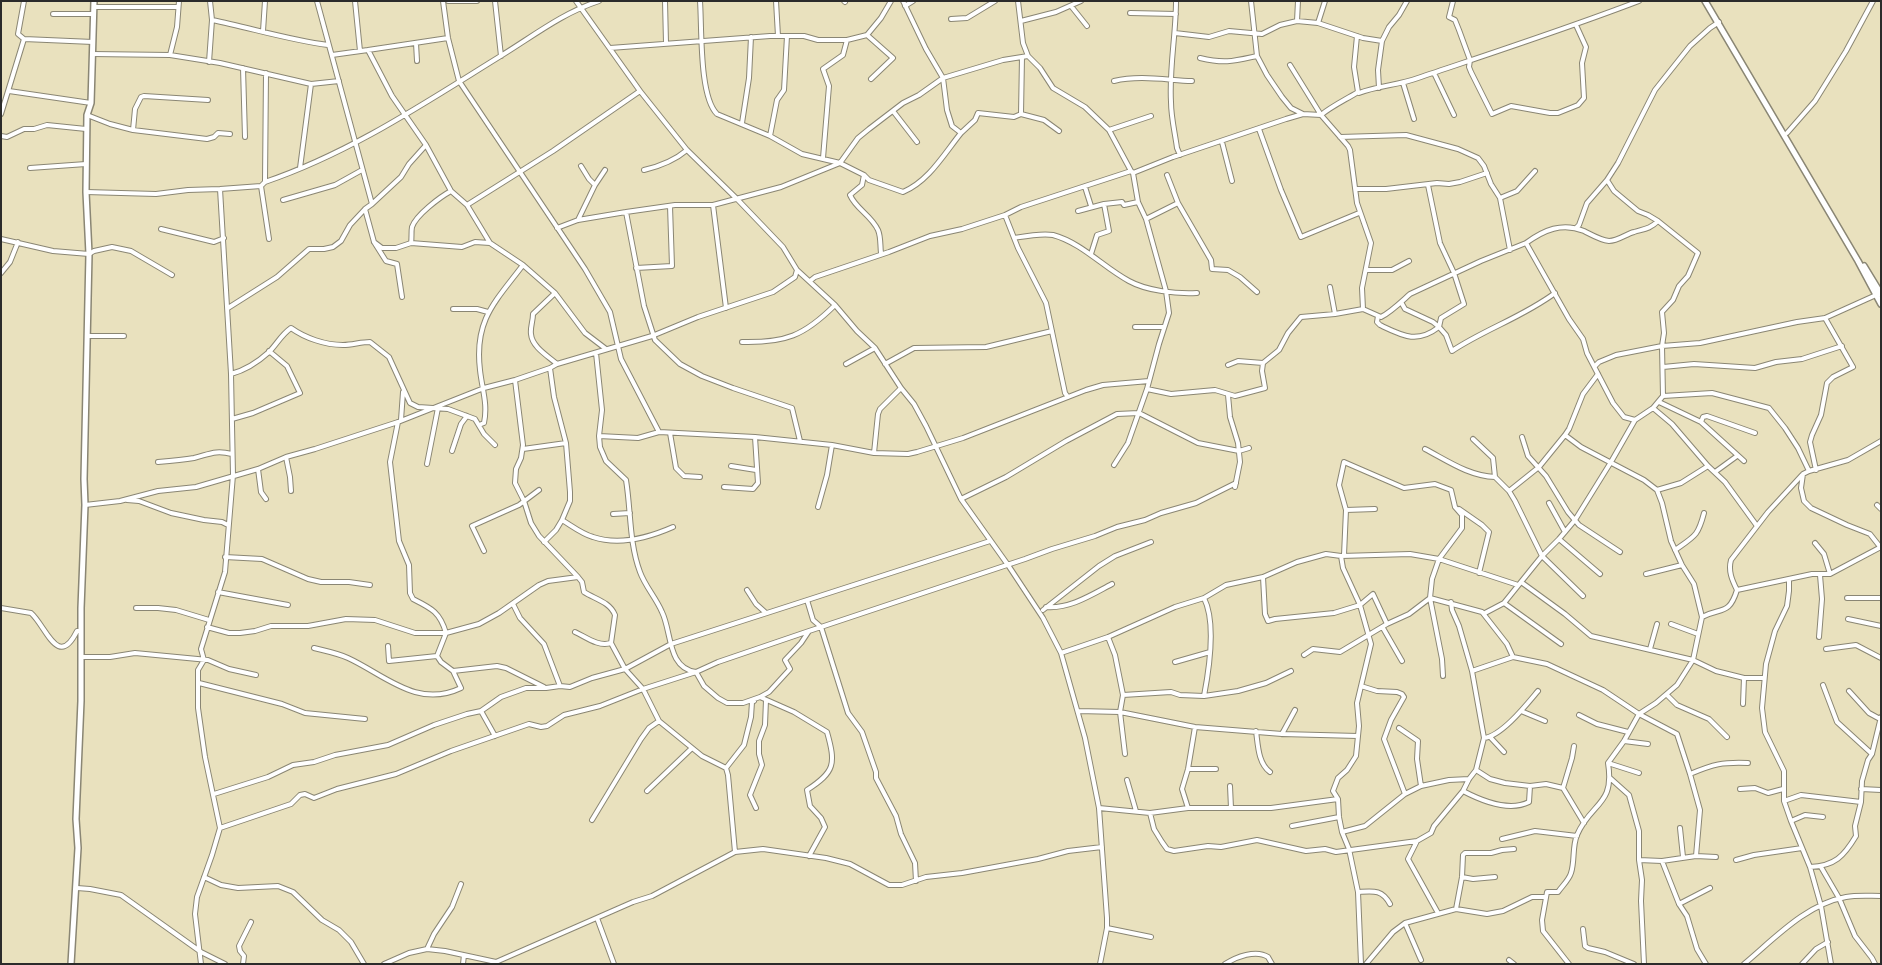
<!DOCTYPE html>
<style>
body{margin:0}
#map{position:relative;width:1882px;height:965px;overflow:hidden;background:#e9e1be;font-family:"Shantell Sans",sans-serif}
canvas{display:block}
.frame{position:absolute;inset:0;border:2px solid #2b2b2b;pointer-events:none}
</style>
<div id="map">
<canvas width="1882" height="965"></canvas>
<div class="frame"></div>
</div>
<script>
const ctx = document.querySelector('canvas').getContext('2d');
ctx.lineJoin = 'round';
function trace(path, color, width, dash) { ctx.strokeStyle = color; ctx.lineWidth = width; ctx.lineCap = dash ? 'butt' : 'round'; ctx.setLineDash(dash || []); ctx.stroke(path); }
const minor = new Path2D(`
 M24 1 18 34 24 39 93 42
 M317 1 372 204
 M355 1 360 51
 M443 1 448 38 459 81 585 269 610 312 621 359 659 432 755 437 832 445 874 453 908 454 917 452 963 438 1086 390 1103 385 1149 381
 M448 1H477
 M495 1 501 56
 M576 1 640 91 687 150 738 200 783 247 797 270 835 305 857 331 875 348 901 388 914 404 926 426 961 499 1008 565 1043 618 1061 653 1085 738 1099 808 1107 918V928L1100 964
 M665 1 666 43
 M700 1C702 28 699 96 717 114L770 136 802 154 840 163 864 175 869 180 903 192C929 181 944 154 961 133
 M776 1 778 36
 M844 1 845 2
 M903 1 926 49 943 78 947 110 952 126 961 133 975 120 978 113 1014 117 1021 114 1022 57
 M1018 1 1023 43 1028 56 1040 68 1053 88 1085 107 1109 130 1131 171
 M1176 1C1176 35 1169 68 1171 102 1171 117 1175 133 1177 148L1180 155
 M1251 1 1257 56 1267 75 1282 97 1291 108 1303 114
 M1453 1 1449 17 1455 20 1459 30 1470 60 1469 67 1471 72 1492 114 1511 106 1550 113H1558L1578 105 1584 98 1582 63 1586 47 1576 25
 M905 6 913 1
 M1071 6 1087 26
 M94 7H178
 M1130 13 1176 14
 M53 14H94
 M951 19 967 18 995 1
 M212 20C251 28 289 40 328 45
 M1021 21 1056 12 1081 1
 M1297 21 1298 1
 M1318 23 1325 1
 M263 31 265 1
 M1175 33 1209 37 1229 31 1262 34 1280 25 1297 21 1318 23 1363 38 1382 41
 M867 35 893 58 871 79
 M1357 36 1354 67 1358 92
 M416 43 417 61
 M610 48 770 36H804L818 40H847L867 35 881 18 891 1
 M368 50 448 38
 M92 54 170 55 220 63 311 84 339 81
 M170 55 177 27 179 1
 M332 55 368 50 392 96 426 145 451 191 467 205 490 243 523 265 555 293 585 333 606 349
 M1200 58C1225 64 1234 61 1257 56
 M209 62 212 20 210 1
 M1290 65 1321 115 1348 146 1350 150 1357 203 1371 243 1362 288 1363 309 1381 317C1391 312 1401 302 1410 294L1481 261 1526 243 1569 319 1583 339 1587 353 1613 403 1624 417 1635 420 1653 408 1663 396 1662 346 1664 333 1662 312 1673 300 1679 286 1688 276 1698 253 1658 221 1648 215 1638 211 1614 191 1607 180 1618 163 1655 90 1690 46 1710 28 1719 22
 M243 68 245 137
 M1434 73 1454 115
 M1114 81C1139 75 1166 80 1192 81
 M1403 83 1414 119
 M1379 88 1378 70 1382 41 1389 27 1399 15 1407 1
 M9 91 91 103
 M893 111 917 142
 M1 114 24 39
 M1021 114 1044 120 1059 131
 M87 115 110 124 133 130 207 139 214 137 218 133 230 134
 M742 123 749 78 751 37
 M1259 129 1281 190 1301 237 1359 213
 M133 130 135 109 141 97 144 96 208 100
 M1109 130 1151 116
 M1787 133 1815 101 1846 51 1873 1
 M1 136 7 137 24 129H34L47 125 86 129
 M770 136 777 100 784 90 787 36
 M1340 137 1406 135 1458 149 1478 158 1484 166 1491 184 1500 198 1510 250
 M1222 142 1232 181
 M823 158 829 86 823 69 843 55 847 40
 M30 168 86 164
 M300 168 311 84
 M644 170C661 166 674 161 687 150
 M864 175 862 185 850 195C856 209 871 215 878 230 881 237 880 245 881 253
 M1167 175 1178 203
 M265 182 266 73
 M595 185 605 170
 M261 186 269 239
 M1085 187 1091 206
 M1356 189H1386L1437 183 1449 184 1460 182 1487 173
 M86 192 156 194 188 190 220 189 261 186 265 182C350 153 423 104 499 57 532 37 562 13 599 1
 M1500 198 1517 191 1535 171
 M283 200 335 185 362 170
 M467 205 553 151 640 91
 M713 205 726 308
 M365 209 374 242 386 261 397 264 402 297
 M1078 211 1104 204 1122 202 1124 205 1138 202
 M626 212 644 306 655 340 680 364 702 376 733 388 792 408 800 441
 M1005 215 1018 248 1046 303 1065 393 1068 397
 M1146 219 1178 203 1211 260 1212 269 1228 270 1240 277 1257 292
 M578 220 595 185 589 179 581 166
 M557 228 578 220 626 212 675 205H713L781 187 840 163 858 138 869 129 903 103 919 95 943 78 1003 60 1028 56
 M1576 228 1579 225 1587 203 1607 180
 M161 229 214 242 224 238
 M1014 238C1026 236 1041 233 1053 235 1082 243 1103 267 1129 281 1147 291 1176 294 1197 293
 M1 239 53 251 89 254 94 251 112 247 131 251 172 275
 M374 242 382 248H396L411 243 462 247 475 242 490 243
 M411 243C412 238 411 232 412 227 416 215 440 197 451 191
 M1526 243C1544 230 1562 222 1584 231 1592 235 1600 240 1609 241 1618 241 1626 234 1634 232 1644 229 1650 229 1658 221
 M1091 254 1097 235 1109 231 1104 204
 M636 268 672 266 670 206
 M1366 270H1392L1409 261
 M1 273 10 262 18 242
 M810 281 815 277 889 252 930 236 962 229 1005 215 1021 207 1131 171 1133 173 1173 157 1286 119 1303 114 1321 115C1332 106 1345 100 1358 92L1359 93C1377 86 1399 85 1418 78 1492 53 1566 29 1639 1
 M1330 287 1335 314
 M555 293 533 314C533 321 530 328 531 334 532 347 548 356 557 364
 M1401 302 1405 309 1433 322 1439 327 1446 335 1452 351C1485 329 1523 317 1555 293
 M228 308 277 277 309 249H324L333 247 341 241 350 225 365 209 372 204 401 177 409 164 426 145
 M453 309H477L488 312
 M1378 316 1377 322 1380 325C1403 336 1417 344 1439 327L1441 318 1464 304 1454 273 1440 243 1428 185
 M1135 327H1164
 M87 336H124
 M742 342C785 343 804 336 835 305
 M596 353 602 410 599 436 600 447 606 461 626 480C631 510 629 543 640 572 645 586 656 598 662 612 672 632 667 668 696 672L704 686 718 698 727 703H743L760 697 769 692 790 669 785 660 801 643 809 631 1025 559 1052 549 1095 536 1117 527 1145 520 1161 513 1196 503 1236 483
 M846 364 875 348
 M885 364 914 348 986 347 1052 331
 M1228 365 1238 361 1263 363
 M1595 366 1599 362 1616 355 1662 346 1700 343 1797 322 1825 318 1876 295
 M1663 367 1694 364 1755 368 1776 362 1802 359 1842 346
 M550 368 554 397 566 443 570 492V501L562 520C572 526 582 534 593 537 620 546 648 538 673 527
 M231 374C246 370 258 362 269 352 277 344 281 335 291 328 305 338 325 345 343 345 352 345 361 342 370 342L389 357 410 403 418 407 448 409 475 419 484 434 495 445
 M515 380 523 445 521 458 516 469 515 483 524 501 531 523 539 536 578 577 582 582 584 592C595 599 610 602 615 615L611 643C598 647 586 637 575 632
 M1147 389 1171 394 1215 390 1235 396 1265 388 1262 371 1263 363 1279 350 1288 333 1301 317 1335 314 1363 309
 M1228 395 1230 417 1238 443 1240 462 1235 487
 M1663 396 1712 393 1769 408 1785 428 1798 448 1809 471
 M1659 402 1701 422 1744 461
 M1653 408 1672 424 1708 466 1725 482 1757 526
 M232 419 253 413 300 393 287 366 269 351
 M401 420 403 392
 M398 422 390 462 399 541 409 565 410 593 413 599C431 608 440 612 446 633L479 624 499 613 539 585 548 581 578 577
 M1701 422 1703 417 1707 416 1755 433
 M479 425 484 423C488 404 482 389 480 370 474 320 495 302 523 265
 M670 433 676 468 684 476 700 477
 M1565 435 1581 447 1644 480 1657 490 1662 503 1671 541 1682 565 1694 584 1702 617
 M599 436 638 438 659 432
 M1522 437 1528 456 1546 476 1568 512 1579 525 1620 552
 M1473 439 1493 458 1495 477 1509 491 1515 501 1542 556 1583 596
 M1881 441 1848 460 1809 471 1803 474 1801 488 1804 501 1811 508 1847 525 1870 534 1881 548
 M523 449 566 443
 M1425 449C1448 461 1469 476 1495 477
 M452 451 461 424 467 416
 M874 453 878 414 880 409 901 388
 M286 457 290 477 291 491
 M158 462C170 461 182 460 194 458 210 454 215 450 232 454
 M427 464 438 408
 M1114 465 1128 443 1147 389 1159 344 1169 313 1166 291 1146 219 1138 202 1133 173
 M731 466 756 470
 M258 469 261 492 266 499
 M1816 470 1810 442 1812 435 1821 415 1827 383 1833 377 1853 367 1825 318
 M1715 472 1737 456
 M724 487 753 489 758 483 755 437
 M1657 490 1681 483 1708 466
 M1509 491 1539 467 1565 435 1569 429 1583 394 1598 374
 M961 499 1006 477 1066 441 1117 414 1139 413 1198 443 1239 451 1249 448
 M127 500 139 501 171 513 204 520 222 522 228 525
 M1549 503 1565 532
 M85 505 120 501 158 491 196 487 258 469 286 457 315 449 398 422 484 388 515 380 550 368 557 364 652 336 698 317 773 292 795 277 797 270
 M1877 505 1881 509
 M818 507 827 475 832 445
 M1459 509 1482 525 1489 532 1479 573
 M1346 510 1375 509
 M613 514 630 513
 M1559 539 1600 574
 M544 542 556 530 562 520
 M1815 543 1824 554 1830 574
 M1675 550C1695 536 1698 536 1704 513
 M484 551 472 526 519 505 539 490
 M1344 555 1346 510 1339 485 1344 462 1404 488 1435 484 1451 490 1455 507 1462 515V528L1439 559 1432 579 1430 598 1442 659 1443 676
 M1341 556 1343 568 1360 605 1371 644 1357 703 1359 726 1356 756 1347 770 1338 778 1333 791 1338 799 1339 817 1342 832 1349 849 1358 892 1361 964
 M225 557 262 559 308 579 321 582H349L370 585
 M1646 574 1682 565
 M1263 577 1265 614 1268 621 1275 619 1334 613 1360 605 1373 594 1387 624
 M1789 580V591L1787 606 1775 631 1766 664 1762 708 1765 732 1784 771V801L1791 821 1810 867 1821 906 1831 964
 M1521 582 1565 614 1591 636 1693 660 1716 671 1744 678H1764
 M747 590 756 604 766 613
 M1737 590C1732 580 1728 571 1731 560L1768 512 1802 475
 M218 592 288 605
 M1204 598C1216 622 1209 670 1204 696
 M1847 598H1881
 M807 600 813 620 821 627 848 713 862 732 876 772V778L896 816 901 834 915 863 916 881
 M1504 603 1561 644
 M513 604 520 618 544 644 560 686
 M1046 607C1070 609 1091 595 1112 584
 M1 608 31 613C46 626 58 670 77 631H81
 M136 608H158L176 610 209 620
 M1043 610 1099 566 1115 556 1151 542
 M1485 613 1504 603 1542 556 1559 539 1575 520 1611 462 1635 420
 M1848 619 1881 626
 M1671 624 1698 634
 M207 627 229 633H240L255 631 271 626H308L346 619 375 620 415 633H446L437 656 441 662 453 671 497 666 506 668 544 687
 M1383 628 1402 661
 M1108 637 1115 655 1123 695 1120 712 1125 754
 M1819 637 1822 599 1820 575
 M611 643 625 669 643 689 659 721 702 756 726 768
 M388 646 389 661 437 656
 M314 648C326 651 337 653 348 658 385 675 417 709 461 688L453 671
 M1650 649 1657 624
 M1826 649 1856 645 1881 658
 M1061 653 1108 637 1175 607 1204 598 1226 585 1263 577 1297 562 1326 554 1341 556 1410 554 1439 559 1518 585
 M1304 655 1313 649 1340 652 1387 624 1409 614 1430 598 1482 612 1507 644 1513 657
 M81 657H110L135 653 208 660 229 669 256 675
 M1175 662 1210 652
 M1472 671 1513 657 1547 664 1603 690 1639 714 1677 734 1690 774C1714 764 1722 762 1748 763
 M199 683 282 704 305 713 365 719
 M1823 685 1837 722 1872 754
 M1361 686 1377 691 1397 692 1402 694 1404 697 1391 720 1384 739 1405 794
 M1849 691 1869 713 1880 719
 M1123 695 1171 692 1180 695 1204 696 1238 691 1266 683 1291 671
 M1667 695 1677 705 1709 719 1727 737
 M760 697 794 712 827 732C836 764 835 772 807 790L810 806 821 818 825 827 809 856
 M1743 704 1744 678
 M481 711 495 736
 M1078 711 1120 712 1195 727 1282 734 1358 736
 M1521 711 1545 721
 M1579 715 1597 724 1628 732
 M1399 728 1418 741 1417 759 1421 786
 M1256 731C1258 745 1258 763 1270 772
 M1282 734 1295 710
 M1484 738C1502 736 1527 704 1538 691
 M1491 738 1504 752
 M1624 741 1648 744
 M1608 763 1639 773
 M1188 769H1216
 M1476 770 1490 779 1505 783 1530 786 1546 784 1563 788 1584 823
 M1690 774 1700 810 1696 856
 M1610 778 1629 795 1639 831V860L1642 880 1641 901 1644 964
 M1127 780 1136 811
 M1230 786 1231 808
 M1563 788 1572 758 1574 746
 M1740 789 1755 788 1768 793 1783 789
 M1861 789 1881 790
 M647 791 692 748
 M1463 791C1482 801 1509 812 1529 802L1530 786
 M214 794 268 777 293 765 314 762 335 755 388 745 434 725 467 714 481 711 501 697 526 688H546L560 686 570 687 592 678 625 669 671 644 990 541
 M1784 801 1801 795 1861 802
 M756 808 750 795 762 765 759 754V741L765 725 766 700
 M1099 808 1150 813 1188 808H1271L1338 799
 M1188 808 1182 789 1188 769 1195 727
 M1150 813 1154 829 1162 842 1167 849 1174 851 1208 846 1221 847 1257 840 1306 851 1325 849 1336 852 1417 841 1408 859 1438 913
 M592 820 641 739 649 728 659 721
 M1791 821 1805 815 1823 817
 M1292 826 1339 817
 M220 828 291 804 300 795 305 794 314 798 337 789 396 774 451 751 529 724 541 727 547 726 564 715 600 706 643 689 696 672 718 662 809 631
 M1680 828 1683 857
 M1342 832 1365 826 1405 794 1421 786 1449 780 1469 779
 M1502 839 1535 831 1577 836
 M1417 841 1431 833 1434 826 1463 791 1469 779 1476 770 1484 738 1472 671 1459 626 1452 610 1451 602
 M735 852 728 775 726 768 744 745 751 717 752 702 754 701
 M1639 860 1662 861 1696 856 1716 857
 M1736 860 1754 855 1802 848
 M1662 861 1679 904 1687 916 1697 949 1706 964
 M1810 867C1835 866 1844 856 1856 836L1855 826 1861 802 1862 781 1868 760 1872 754 1881 717
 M1821 867 1839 898 1855 936 1872 958 1875 964
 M204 877 221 885 238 888 278 886 293 892 322 920 339 930 351 942 364 964
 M1462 877 1473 879 1495 877
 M77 888 90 889 121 895 201 952 225 964
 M1358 892C1373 891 1382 889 1390 904
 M1679 904 1710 888
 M1456 909 1462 877 1463 855 1465 853H1491L1502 850 1514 849
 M597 918 614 964
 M1405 923 1421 960
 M1107 928 1151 937
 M1583 929 1585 946 1588 948 1605 952 1634 964
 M427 949 434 934 452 907 461 884
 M1509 960 1514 964
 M201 964 195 914 197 897 212 855 220 828 205 757 198 708V670L204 660 201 649 225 572 233 475 231 374 220 189
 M243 964 244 956 240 951 239 946 251 922
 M384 964 409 953 427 949 445 951 496 962 633 902 652 896 735 852 763 849 826 858 850 864 889 885H902L926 877 962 873 1038 859 1068 851 1102 847
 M463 964 464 955
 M1225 964C1236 957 1256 949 1268 957L1272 964
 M1366 964 1393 932 1405 923 1456 909 1487 914 1503 911 1532 897H1546
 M1569 964 1543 931 1542 920 1547 892H1558C1562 886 1569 880 1571 873 1575 861 1572 847 1577 835 1591 802 1615 806 1608 763L1624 741 1639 714 1656 703 1677 685 1693 660 1702 617C1721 607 1729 616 1737 590L1812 574H1830L1881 547
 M1744 964C1774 939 1806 904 1846 897 1857 895 1869 896 1881 896
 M1802 964 1816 949 1828 942`);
const tertiary = new Path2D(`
 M1705 1 1858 261 1881 304
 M1864 266 1881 294
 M71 964 78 848 76 819 81 701V608L85 505 84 479 89 254 86 192 87 115 91 103 94 1`);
trace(minor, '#8a8674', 6);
trace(tertiary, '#8a8674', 8);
trace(minor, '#fff', 4);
trace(tertiary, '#fff', 5);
</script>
